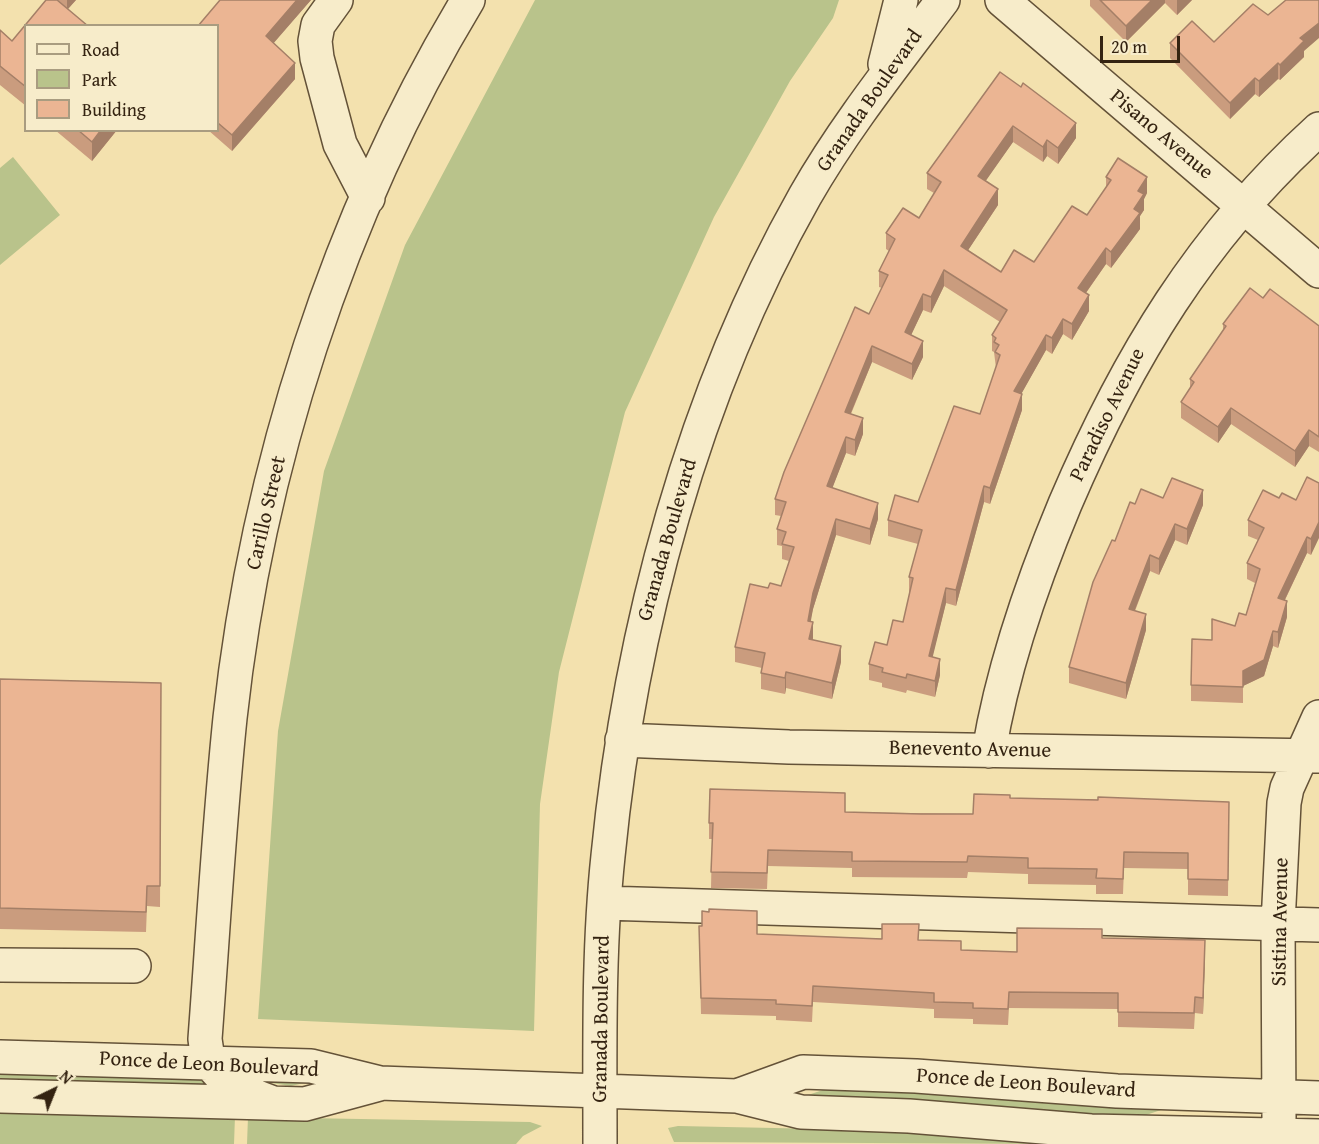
<!DOCTYPE html>
<style>
body{margin:0}
#map{position:relative;width:1319px;height:1144px;overflow:hidden;background:#f3e1ae;font-family:"Gentium Book Plus",serif}
canvas{display:block}
.legend{position:absolute;left:24px;top:24px;width:195px;height:108px;box-sizing:border-box;background:#f7ecca;border:2px solid #a99c80;margin:0;padding:8px 10px;list-style:none;font-size:18px;color:#342311}
.legend li{display:flex;align-items:center;gap:12px;height:30px}
.legend b{width:30px;border:2px solid #a99c80}
.north{position:absolute;left:24px;top:1060px;width:60px;height:60px;-webkit-text-stroke:4px #f7ecca;paint-order:stroke;rotate:43deg;font-size:16px;font-weight:700;line-height:24px;text-align:center;color:#342311}
.north::after{content:'';display:block;margin:auto;width:21px;height:27px;background:#342311;clip-path:polygon(50% 0,100% 100%,50% 72%,0 100%)}
.scale{position:absolute;left:1100px;top:36px;width:80px;height:27px;box-sizing:border-box;border:3px solid #342311;border-top:0;padding-left:8px;font-size:18px;line-height:21px;white-space:nowrap;color:#342311;-webkit-text-stroke:4px #f7ecca;paint-order:stroke}
</style>
<div id="map">
<canvas width="1319" height="1144"></canvas>
<ul class="legend">
<li><b style="height:8px;background:#f7ecca"></b>Road</li>
<li><b style="height:16px;background:#b9c38b"></b>Park</li>
<li><b style="height:16px;background:#ebb593"></b>Building</li>
</ul>
<div class="north">N</div>
<div class="scale">20 m</div>
</div>
<script>
const ctx = document.querySelector('canvas').getContext('2d');
ctx.lineJoin = 'round';
function paint(path, color) { ctx.fillStyle = color; ctx.fill(path, 'evenodd'); }
function trace(path, color, width, dash) { ctx.strokeStyle = color; ctx.lineWidth = width; ctx.lineCap = dash ? 'butt' : 'round'; ctx.setLineDash(dash || []); ctx.stroke(path); }
function write(font, color, halo, rows, align = 'center') {
  ctx.font = font + ' "Gentium Book Plus",serif'; ctx.lineWidth = 5; ctx.setLineDash([]); ctx.textBaseline = 'middle'; ctx.strokeStyle = halo; ctx.fillStyle = color; for (const [text, x, y, turn = 0] of rows) {
    ctx.save(); ctx.translate(x, y); ctx.rotate((+turn || 0) * Math.PI / 180); ctx.textAlign = isNaN(turn) ? turn : align; if (halo) ctx.strokeText(text, 0, 0); ctx.fillText(text, 0, 0); ctx.restore();
  }
}
const green = new Path2D(`
 M535 0H839L833 18 790 81 714 217 625 412 559 672 540 804 534 1031 258 1019 278 731 324 471 405 245Z
 M13 157 60 215 0 265V168Z
 M0 1073 219 1076 226 1085 0 1082Z
 M258 1081 308 1082 291 1086Z
 M829 1088C942 1093 1054 1104 1167 1108L1146 1115 1126 1116 805 1096Z
 M0 1112 235 1116 234 1144H0Z
 M248 1117 530 1122 542 1126 523 1136 516 1144H247Z
 M678 1126 870 1130 1064 1144 674 1142 668 1128Z`);
const minor = new Path2D(`
 M336 0 318 25 315 41 317 58 340 144 368 198
 M1002 0 1319 271
 M885 64 901 0
 M622 740 789 747 1319 756
 M989 751C1003 666 1032 583 1065 504 1127 359 1201 236 1319 129
 M604 903 1319 925
 M0 965 134 966
 M0 1057 311 1066 380 1083 737 1096 801 1112 909 1116 1091 1131 1319 1136
 M0 1096 305 1104 379 1084
 M737 1096 803 1072 916 1076 1117 1091 1319 1098
 M273 1103C251 1095 223 1085 210 1062 207 1056 206 1046 205 1039 213 932 219 825 230 718 257 469 338 215 468 0
 M1279 1119 1278 924 1284 803 1287 788 1319 717
 M600 1144C600 1048 598 951 608 856 630 630 693 394 805 196 845 126 895 64 943 0`);
const wall = new Path2D(`
 M46 0H76L68 9 26 26V106L0 85V30L12 41Z
 M220 0H311L273 43 295 79 232 151 208 130H218V26Z
 M1090 0H1192L1177 15 1165 3 1126 42 1090 6Z
 M1214 42 1304 51V57L1280 80 1278 79 1259 97 1255 94 1230 119 1170 58V43Z
 M1000 72 1076 138 1058 164 1047 156 1043 162 1013 142 985 181 998 205 968 250 1001 272 1034 262 1087 215 1106 188V177L1147 193 1144 199V210L1140 216V229L1111 268 1106 264 1086 293 1089 311 1072 340 1063 334 1052 354 1046 350 1021 394 1022 410 990 504 984 502 956 606 946 603 932 657 940 675 935 697 907 690 906 693 882 687V683L869 680V664L887 645 903 622 910 593H909V577L918 544 888 536V520L918 502 980 414 996 368 994 352 992 351V335L1000 322 944 286 931 313 923 310 911 335 923 357 912 380 872 362 851 414 863 434 855 456 846 453 832 488 878 519 870 545 836 535 813 609 810 621 813 640 841 662 832 699 786 688 785 694 761 689V673L762 668 735 662V647L768 588 781 586 789 561 782 559V546L777 545V529L781 516 775 515V499L882 288 879 287V271L889 251 886 249V233L919 218 934 193 927 189V173Z
 M55 130H117L92 161Z
 M1263 298 1319 326V452L1309 446 1295 467 1231 424 1218 443 1181 418V402L1190 389V379L1223 330V324Z
 M1319 483 1311 555 1307 553 1285 600 1287 617 1278 648 1273 646 1264 676 1243 686V703L1191 701V685L1212 640 1235 626 1246 615 1255 583 1247 579V563L1258 540 1248 536V520L1279 498 1296 500Z
 M1163 498 1203 505 1187 545 1175 540 1159 575 1150 571 1135 611 1146 630 1126 699 1069 683V667L1115 541 1135 504Z
 M0 679 161 683 160 907 147 906 146 932 0 929Z
 M1010 798 1229 802 1228 896 1188 895V869L1124 868 1123 894H1096V885L1028 884V874L968 872 967 878 852 877V868L768 866 767 889 711 888 712 839H709V823L845 812 973 814Z
 M699 926 757 934 919 940 961 950 1017 952 1102 938 1205 956 1203 1014 1195 1013 1194 1029 1118 1027V1009L1009 1008 1008 1025 973 1024V1019L934 1018V1009L813 1002 812 1022 776 1020V1016L701 1014Z`);
const shadedWall = new Path2D(`
 M67 0H76L67 10Z
 M297 0H311L266 52V36Z
 M1152 0H1165V3L1126 42V26Z
 M1177 0H1192L1177 15Z
 M1319 23V38L1304 51V57L1280 80V65L1300 38Z
 M295 63V79L232 151V135Z
 M1278 63V79L1259 97V81Z
 M1255 78V94L1230 119V103Z
 M1076 123V138L1058 164V148Z
 M1013 126V142L978 192V176Z
 M101 130H117L92 161V142Z
 M1047 140V156L1043 162V147Z
 M1147 177V193L1144 199V210L1140 216V229L1111 268V252L1134 209 1138 191Z
 M998 189V205L961 261V246Z
 M1106 248V264L1078 304V288Z
 M944 270V286L931 313V297Z
 M923 294V310L905 348V332Z
 M1089 295V311L1072 340V324Z
 M1063 319V334L1052 354V338Z
 M1046 335V350L1014 407V391Z
 M923 341V357L912 380V364Z
 M872 346V362L845 427V412Z
 M1022 394V410L990 504V488Z
 M1231 408V424L1218 443V427Z
 M863 418V434L855 456V440Z
 M1309 430V446L1295 467V451Z
 M846 437V453L827 502V486Z
 M984 486V502L956 606V590Z
 M1203 490V505L1187 545V529Z
 M878 503V519L870 545V529Z
 M836 519V535L813 609 808 637V621L813 593Z
 M1319 522V538L1311 555V539Z
 M1175 524V540L1159 575V559Z
 M1307 537V553L1278 614V598Z
 M1150 555V571L1129 625V609Z
 M946 588V603L929 672V656Z
 M1287 601V617L1278 648V632Z
 M1146 614V630L1126 699V683Z
 M813 622V638L809 655V639Z
 M1273 631V646L1264 676 1243 686V703V671Z
 M841 646V662L832 699V683Z
 M940 659V675L935 697V681Z
 M786 672V688L785 694V678Z
 M1205 940V956L1203 1014V998Z`);
const building = new Path2D(`
 M46 0H57L88 26H26V87L0 66V30L12 41Z
 M220 0H297L266 36 295 63 232 135 218 123V26H198Z
 M1100 0H1152L1126 26Z
 M1286 0H1319V23L1300 38 1304 41 1280 65 1278 63 1259 81 1255 78 1230 103 1170 43 1192 21 1214 42 1253 4 1268 15Z
 M1000 72 1021 87 1023 83 1076 123 1058 148 1047 140 1043 147 1013 126 978 176 998 189 961 246 1001 272 1014 250 1034 262 1072 206 1087 215 1111 180 1106 177 1118 158 1147 177 1138 191 1144 194 1134 209 1140 213 1111 252 1106 248 1078 288 1089 295 1072 324 1063 319 1052 338 1046 335 1014 391 1022 394 990 488 984 486 956 590 946 588 929 656 940 659 935 681 907 674 906 678 882 672 883 668 869 664 875 642 887 645 893 620 903 622 913 578 909 577 922 530 888 520 895 495 918 502 954 406 980 414 1000 355 995 352 999 345 994 342 996 338 992 335 1007 310 944 270 931 297 923 294 905 332 923 341 912 364 872 346 845 412 863 418 855 440 846 437 827 486 878 503 870 529 836 519 813 593 808 621 813 622 809 639 841 646 832 683 786 672 785 678 761 673 765 653 735 647 750 584 768 588 770 583 781 586 794 547 782 544 786 532 777 529 786 502 775 499 784 472 855 307 869 314 888 275 879 271 895 239 886 233 903 208 919 218 941 182 927 173Z
 M78 130H101L92 142Z
 M1250 288 1263 298 1270 289 1319 326V437L1309 430 1295 451 1231 408 1218 427 1181 402 1194 382 1190 379 1226 326 1223 324Z
 M1307 477 1319 483V522L1311 539 1307 537 1278 598 1287 601 1278 632 1273 631 1264 660 1243 671V687L1191 685 1192 639 1212 640V619L1235 626 1239 613 1246 615 1260 569 1247 563 1264 528 1248 520 1263 490 1279 498 1282 493 1296 500Z
 M1172 478 1203 490 1187 529 1175 524 1159 559 1150 555 1129 609 1146 614 1126 683 1069 667 1093 582 1112 540 1115 541 1130 502 1135 504 1141 489 1163 498Z
 M0 679 161 683 160 886H147L146 912 0 908Z
 M710 789 845 793V812L921 814H973L974 794 1010 795V798L1098 800V797L1229 802 1228 880 1188 879V853L1124 852 1123 879 1096 878 1097 869 1028 868V858L968 856 967 862 852 861V852L768 850 767 873 711 872 713 823H709Z
 M709 909 757 911V934L882 939V924H919L918 940 961 941V950L1017 952V928L1102 929V938L1205 940 1203 998 1195 997 1194 1013 1118 1012V993L1009 992 1008 1009 973 1008V1003L934 1002V993L813 986 812 1006 776 1004V1000L701 998 699 926H702V911L709 912Z`);
const streetNames = [
 ["Granada Boulevard",870,101,-55],
 ["Pisano Avenue",1161,135,40],
 ["Paradiso Avenue",1108,415,-64],
 ["Carillo Street",267,513,-77],
 ["Granada Boulevard",668,540,-74],
 ["Benevento Avenue",970,750,1],
 ["Sistina Avenue",1281,922,-89],
 ["Granada Boulevard",602,1019,-89],
 ["Ponce de Leon Boulevard",209,1065,3],
 ["Ponce de Leon Boulevard",1026,1084,4]
];
paint(green, '#b9c38b');
trace(minor, '#645238', 36);
trace(minor, '#f7ecca', 33);
paint(wall, '#ca9c7e');
paint(shadedWall, '#a47f67');
paint(building, '#ebb593');
trace(building, '#a47f67', 1.5);
write('21px', '#342311', '#f7ecca', streetNames);
</script>
